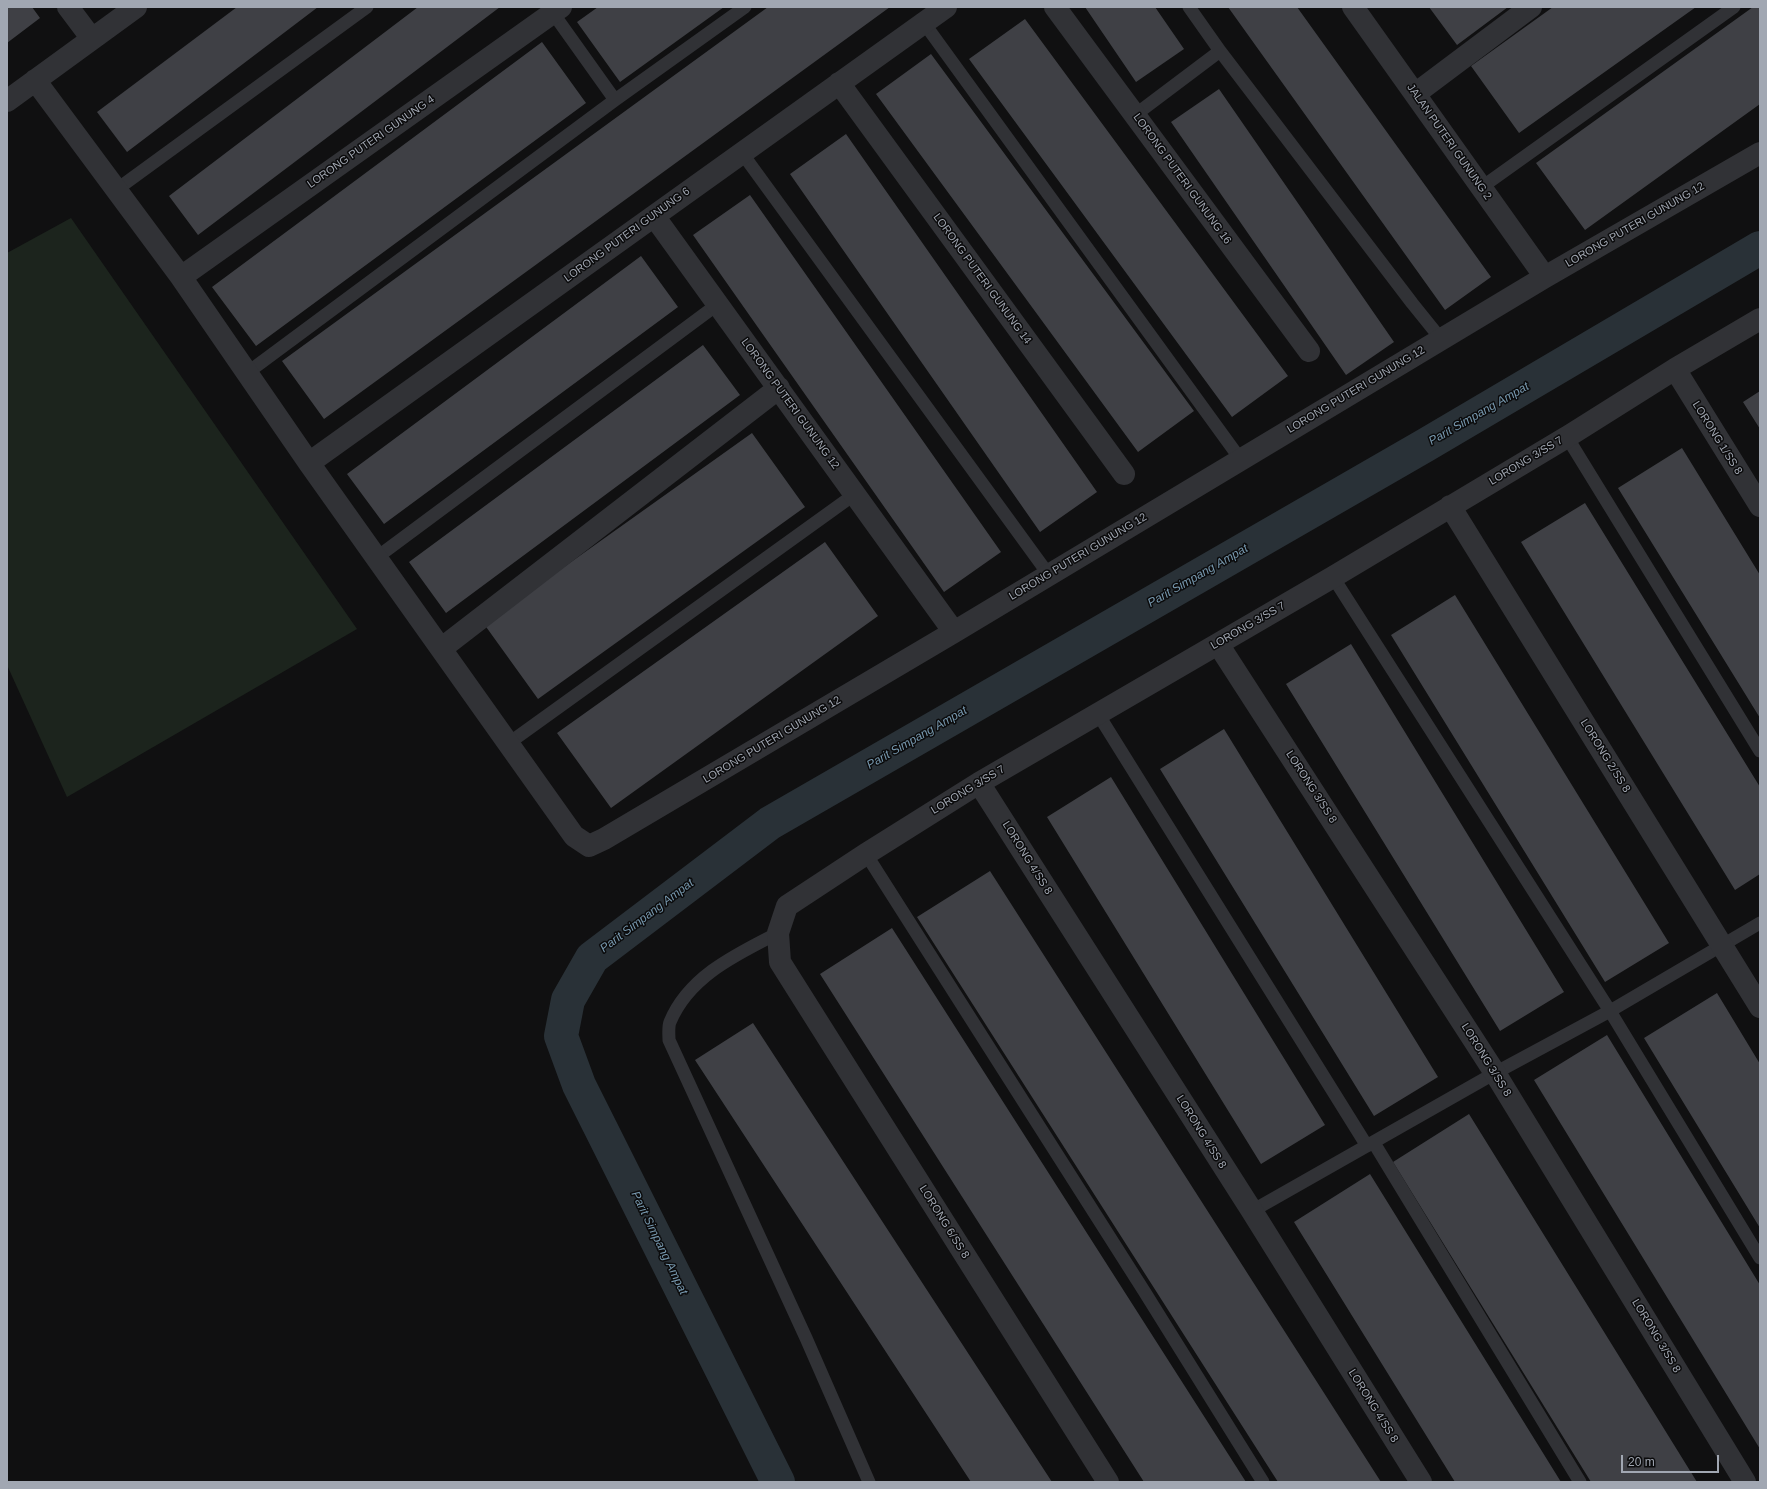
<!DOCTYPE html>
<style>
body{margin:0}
#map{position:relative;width:1767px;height:1489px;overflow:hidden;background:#101011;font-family:Helvetica,sans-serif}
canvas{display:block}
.frame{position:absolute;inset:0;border:8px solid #a1a7b2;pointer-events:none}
.scale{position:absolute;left:1621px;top:1455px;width:98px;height:18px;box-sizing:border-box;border:2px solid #a1a7b2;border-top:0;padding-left:5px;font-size:12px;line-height:14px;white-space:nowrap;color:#a1a7b2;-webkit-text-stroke:3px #0b0b0c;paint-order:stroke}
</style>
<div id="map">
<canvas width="1767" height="1489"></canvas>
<div class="frame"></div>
<div class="scale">20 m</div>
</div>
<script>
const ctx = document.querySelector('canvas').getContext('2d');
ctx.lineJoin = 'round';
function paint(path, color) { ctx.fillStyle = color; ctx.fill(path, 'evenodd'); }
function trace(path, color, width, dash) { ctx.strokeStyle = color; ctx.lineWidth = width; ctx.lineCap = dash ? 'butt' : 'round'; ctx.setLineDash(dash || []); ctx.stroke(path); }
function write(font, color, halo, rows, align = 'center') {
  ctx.font = font + ' Helvetica,sans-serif'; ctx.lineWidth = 3; ctx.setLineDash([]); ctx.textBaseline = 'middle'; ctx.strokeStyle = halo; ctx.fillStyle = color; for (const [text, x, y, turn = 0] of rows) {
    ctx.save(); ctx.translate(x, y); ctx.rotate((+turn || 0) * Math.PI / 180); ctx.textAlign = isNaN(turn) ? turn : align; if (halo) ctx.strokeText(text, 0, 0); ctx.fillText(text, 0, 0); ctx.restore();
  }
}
const green = new Path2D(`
 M71 218 357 629 67 797 7 665V253Z`);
const canal = new Path2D(`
 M778 1482 579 1085 561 1036 568 1000 592 958 770 823 1424 446 1760 248`);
const building = new Path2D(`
 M7 7H32L40 18 7 43Z
 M237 7H318L127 152 97 112Z
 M418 7H500L198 235 169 196Z
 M598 7H724L620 82 577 22Z
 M768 7H890L324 419 282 361Z
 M1085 7H1155L1184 49 1136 82Z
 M1228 7H1297L1491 277 1445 310Z
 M1429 7H1508L1457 45Z
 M1553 7H1696L1519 133 1471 66Z
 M1753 7H1760V104L1585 230 1536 163Z
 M1025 19 1288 376 1232 417 969 59Z
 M542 42 586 103 256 346 212 287Z
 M931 54 1194 411 1138 452 876 94Z
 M1219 89 1394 342 1346 375 1171 122Z
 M846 134 1097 492 1040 532 790 174Z
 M750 195 1001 552 944 592 693 235Z
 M641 256 678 307 384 524 347 474Z
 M703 345 740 395 446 613 409 562Z
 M1760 391V429L1743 402Z
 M752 433 805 507 538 699 484 624Z
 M1682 448 1760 575V718L1618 488Z
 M1585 503 1760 787V874L1735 890 1521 542Z
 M825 542 878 616 611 808 557 733Z
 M1455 595 1669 943 1605 982 1391 635Z
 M1351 644 1564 992 1500 1031 1286 684Z
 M1224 729 1438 1077 1374 1116 1160 769Z
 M1111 777 1325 1125 1261 1164 1047 817Z
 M990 871 1381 1482H1278L917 917Z
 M892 928 1246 1482H1144L820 974Z
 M1717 993 1760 1064V1228L1644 1038Z
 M753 1023 1052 1482H971L695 1060Z
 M1607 1035 1760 1285V1449L1534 1080Z
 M1469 1114 1697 1482H1591L1393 1162Z
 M1370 1174 1561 1482H1455L1294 1222Z`);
const service = new Path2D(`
 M1189 7 1220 51 1412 303 1441 339
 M553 13 615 100
 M924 23 1241 460
 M1135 115 1220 51
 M742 153 1049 575
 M1482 187 1734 7
 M116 190 367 7
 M247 373 615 100 745 7
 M1567 437 1760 751
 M376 558 718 304
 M1333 577 1610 1011 1760 1258
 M1098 714 1367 1146
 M509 743 855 494
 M866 854 1144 1291 1263 1482
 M778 933C737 954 689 976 670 1022 668 1027 669 1035 669 1040L806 1338 869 1482
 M1374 1143 1580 1482
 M1252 1211 1495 1073 1610 1011 1760 923`);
const minor = new Path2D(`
 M68 7 92 39
 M1055 7 1309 351
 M1353 7 1545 277
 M35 80 181 277 309 463 574 836 589 846 604 839 954 632 1545 277 1760 153
 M839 83 1124 474
 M1415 94 1531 7
 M7 101 136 7
 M654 216 954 632
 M181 277 561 7
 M1675 369 1760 506
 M309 463 946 7
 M1450 506 1760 1007
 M1218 644 1495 1073 1745 1482
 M442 648 779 388
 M979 783 1252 1211 1421 1482
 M1108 1482 780 962 778 933 787 906 866 854 979 783 1333 577 1567 437 1675 369 1760 319`);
const streetNames = [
 ["LORONG PUTERI GUNUNG 4",371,142,-35],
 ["JALAN PUTERI GUNUNG 2",1449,142,55],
 ["LORONG PUTERI GUNUNG 16",1182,179,54],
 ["LORONG PUTERI GUNUNG 12",1635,225,-30],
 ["LORONG PUTERI GUNUNG 6",627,235,-36],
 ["LORONG PUTERI GUNUNG 14",982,279,54],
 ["LORONG PUTERI GUNUNG 12",1356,390,-31],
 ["LORONG PUTERI GUNUNG 12",790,404,54],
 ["LORONG 1/SS 8",1717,438,58],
 ["LORONG 3/SS 7",1526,461,-31],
 ["LORONG PUTERI GUNUNG 12",1078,557,-31],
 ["LORONG 3/SS 7",1248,626,-30],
 ["LORONG PUTERI GUNUNG 12",772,740,-31],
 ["LORONG 2/SS 8",1605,756,58],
 ["LORONG 3/SS 8",1311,787,57],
 ["LORONG 3/SS 7",968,790,-31],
 ["LORONG 4/SS 8",1027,858,58],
 ["LORONG 3/SS 8",1486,1060,58],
 ["LORONG 4/SS 8",1201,1132,58],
 ["LORONG 6/SS 8",944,1222,58],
 ["LORONG 3/SS 8",1656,1336,59],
 ["LORONG 4/SS 8",1373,1406,58]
];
const waterNames = [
 ["Parit Simpang Ampat",1479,414,-30],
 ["Parit Simpang Ampat",1198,576,-30],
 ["Parit Simpang Ampat",917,738,-30],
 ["Parit Simpang Ampat",647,916,-37],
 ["Parit Simpang Ampat",659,1243,64]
];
paint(green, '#1c241d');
trace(canal, '#293137', 34);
paint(building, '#3f4045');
trace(service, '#313236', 13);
trace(minor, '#313236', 22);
write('11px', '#a1a7b2', '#0b0b0c', streetNames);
write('italic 12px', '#7798ae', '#0b0b0c', waterNames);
</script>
